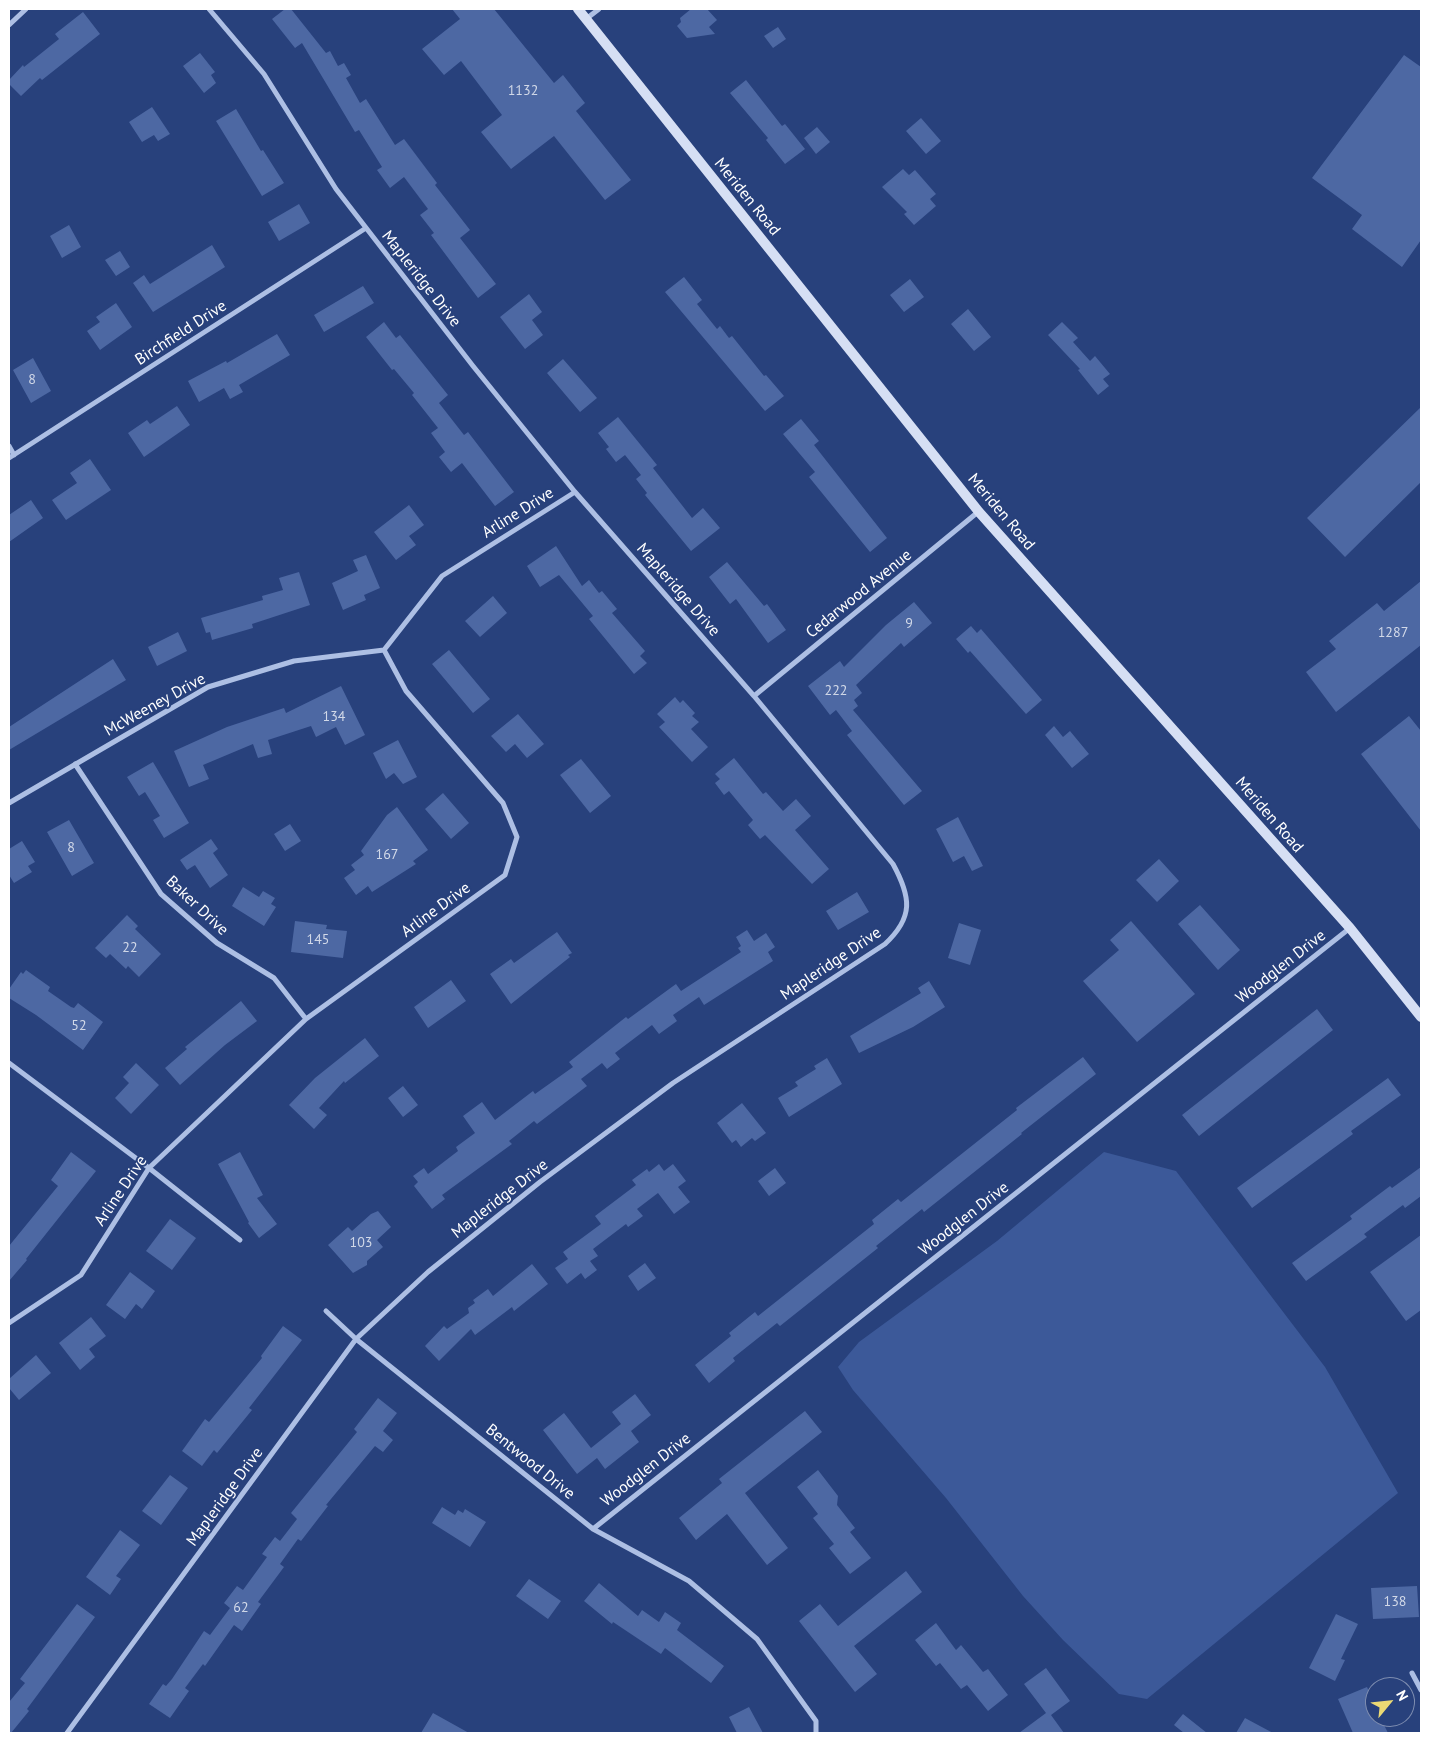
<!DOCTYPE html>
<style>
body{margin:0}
#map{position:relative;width:1430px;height:1742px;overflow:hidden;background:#28417c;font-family:"PT Sans",sans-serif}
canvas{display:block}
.frame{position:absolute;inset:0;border:10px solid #fff;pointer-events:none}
.north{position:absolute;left:1365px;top:1677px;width:50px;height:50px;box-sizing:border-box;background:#28417c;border:1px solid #7e8db0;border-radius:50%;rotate:62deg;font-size:14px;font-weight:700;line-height:20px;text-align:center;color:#fff}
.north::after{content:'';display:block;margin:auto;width:18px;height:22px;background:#ebd974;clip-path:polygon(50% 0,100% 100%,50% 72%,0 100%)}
</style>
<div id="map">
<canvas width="1430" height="1742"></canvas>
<div class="frame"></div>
<div class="north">N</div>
</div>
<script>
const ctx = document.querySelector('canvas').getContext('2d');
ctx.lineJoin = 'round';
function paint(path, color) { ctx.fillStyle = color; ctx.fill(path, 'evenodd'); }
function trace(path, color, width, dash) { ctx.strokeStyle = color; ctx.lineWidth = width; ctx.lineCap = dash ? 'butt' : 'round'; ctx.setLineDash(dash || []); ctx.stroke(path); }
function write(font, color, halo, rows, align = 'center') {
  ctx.font = font + ' "PT Sans",sans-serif'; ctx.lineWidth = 4; ctx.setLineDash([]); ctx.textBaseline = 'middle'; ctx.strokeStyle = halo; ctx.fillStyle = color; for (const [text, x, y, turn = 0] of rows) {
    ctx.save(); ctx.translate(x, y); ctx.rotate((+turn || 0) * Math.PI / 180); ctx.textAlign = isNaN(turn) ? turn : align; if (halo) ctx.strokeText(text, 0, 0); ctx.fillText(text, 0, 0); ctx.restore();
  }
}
const green = new Path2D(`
 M1104 1152 1176 1171 1325 1367 1398 1493 1147 1699 1119 1694 1063 1640 1023 1596 946 1498 853 1390 838 1367 859 1342 997 1241Z`);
const building = new Path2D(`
 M285 9H291L326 53 330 51 338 66 344 63 351 75 346 78 360 103 366 99 395 145 404 139 437 183 435 185 470 230 460 238 496 284 478 298 431 235 434 233 420 215 428 209 404 177 390 188 377 170 382 167 359 130 355 132 302 43 295 48 272 19Z
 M452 9H494L554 83 563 75 585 103 576 111 631 180 605 200 554 136 511 169 481 132 502 115 461 61 444 75 422 49 460 19Z
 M691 9H707L717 20 709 27 715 34 687 38 677 26 681 22 680 18Z
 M83 12 100 34 42 80 40 78 21 96 9 84V80L23 65 24 67 59 39 55 34Z
 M778 27 786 39 773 48 764 36Z
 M200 53 215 72 211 75 216 83 204 93 183 66Z
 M1404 55 1421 67V240L1402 267 1352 229 1362 215 1312 178Z
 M746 80 782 126 785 124 805 149 785 164 766 140 768 138 730 93Z
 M152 107 170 134 158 141 154 135 142 142 129 122Z
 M236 109 261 151 263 150 284 183 262 196 216 121Z
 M921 118 941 141 926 154 906 131Z
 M817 127 830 142 816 154 804 138Z
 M903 169 909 175 915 170 936 194 930 199 936 206 914 225 904 214 907 212 882 187Z
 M299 204 310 223 279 241 268 222Z
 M69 225 81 247 62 258 50 236Z
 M212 245 225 267 153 312 133 283 144 275 150 284Z
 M120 251 130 267 116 276 105 260Z
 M684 277 702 300 697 304 717 329 720 326 729 338 732 336 764 376 766 375 784 396 765 411 665 292Z
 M910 279 924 297 904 312 890 295Z
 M363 286 374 303 324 332 314 315Z
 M529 294 542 312 532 320 543 335 525 349 500 317Z
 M116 303 132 327 100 350 87 331 100 322 96 317Z
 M968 309 991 337 974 351 951 324Z
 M384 322 396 338 400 335 448 395 439 403 464 435 468 432 514 492 495 506 462 463 451 472 439 457 445 452 431 433 438 428 412 395 414 393 394 369 392 370 366 337Z
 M1062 322 1078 338 1073 342 1090 361 1095 356 1110 374 1103 379 1109 386 1098 395 1078 370 1080 369 1048 335Z
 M277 334 290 355 239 385 243 392 230 399 224 388 199 402 188 381 226 361 227 363Z
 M33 358 51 391 31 403 13 370Z
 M563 359 597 398 580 412 547 373Z
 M177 406 190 425 144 457 128 433 147 420 150 424Z
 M1421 407V482L1345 557 1307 518Z
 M618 417 657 465 653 468 692 518 703 508 720 528 691 551 645 495 647 493 636 479 641 475 625 455 616 462 606 449 609 447 598 433Z
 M801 419 819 441 814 445 887 538 870 552 809 477 815 472 783 434Z
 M90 459 111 490 66 520 52 500 77 483 70 473Z
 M31 500 43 518 9 542V515Z
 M409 505 424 525 409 536 416 545 396 560 374 532Z
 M556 546 582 586 589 580 599 593 602 591 617 609 612 613 645 651 640 656 647 663 634 674 589 619 593 616 559 575 540 587 527 566Z
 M366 555 380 588 364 595 366 600 343 610 332 583 358 571 353 560Z
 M727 562 764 606 767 604 786 630 768 643 736 599 730 604 709 577Z
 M299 572 310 605 252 624 253 628 212 640 210 632 206 633 201 618 263 600 262 596 283 590 279 578Z
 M1421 581V645L1336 712 1306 672 1336 649 1329 641 1377 603 1384 611Z
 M493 596 507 613 480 637 465 621Z
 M914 602 932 623 904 647 901 643 856 685 862 693 854 700 858 706 853 710 922 791 904 805 847 735 852 731 836 710 830 715 808 686 840 661 844 667 886 625Z
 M971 626 977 633 981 629 1042 700 1026 714 970 651 968 653 956 639Z
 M178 632 187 651 157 666 148 647Z
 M449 650 490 699 473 713 432 664Z
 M113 659 126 680 9 750V727Z
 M341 686 365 735 345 745 336 727 316 737 311 726 268 740 272 754 258 758 253 744 203 765 209 779 189 787 174 751 227 727 284 708 286 713Z
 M675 697 680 703 683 700 695 713 692 716 699 722 691 729 708 747 692 762 659 727 665 722 657 714Z
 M518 714 544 744 527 758 515 744 506 752 491 736Z
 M1409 716 1421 731V831L1361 754Z
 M1054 726 1063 737 1070 731 1089 754 1072 768 1045 735Z
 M398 740 417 777 403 784 394 773 386 779 373 753Z
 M734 758 763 794 766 792 783 811 796 799 811 816 795 830 829 869 812 884 765 835 760 839 748 825 753 820 729 791 724 795 715 783 720 779 715 774Z
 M581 759 611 796 590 813 560 775Z
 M153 762 189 823 164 838 153 820 160 816 145 792 139 796 127 777Z
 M443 793 469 823 451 839 425 809Z
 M397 807 428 850 413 861 416 864 372 892 368 886 356 895 344 878 355 870 351 865 364 855 361 851 387 815Z
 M958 817 983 866 972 871 964 856 953 862 936 829Z
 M69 820 94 863 72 876 47 832Z
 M290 824 301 841 285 851 274 834Z
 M211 839 218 849 213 853 228 875 210 888 195 865 187 870 180 860Z
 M22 841 35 862 28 866 32 872 14 883 9 875V849Z
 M1159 859 1179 881 1157 902 1136 880Z
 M243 887 259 897 263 891 275 898 271 904 276 907 264 926 232 906Z
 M857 892 869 912 838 930 826 911Z
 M1200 905 1240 950 1218 970 1178 924Z
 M127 915 138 926 135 929 161 954 139 977 128 966 126 969 110 954 106 958 95 948Z
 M295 921 327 925 326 929 347 931 343 958 291 952Z
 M1131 921 1195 994 1137 1042 1083 981 1119 950 1110 940Z
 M959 923 981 930 970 965 948 958Z
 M747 930 754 941 766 933 775 947 768 952 773 961 704 1005 699 997 673 1015 677 1021 659 1034 652 1025 615 1053 620 1059 607 1069 602 1063 581 1079 587 1086 537 1124 534 1121 509 1141 512 1144 442 1195 445 1199 432 1209 414 1186 418 1182 413 1176 424 1168 428 1174 458 1151 456 1147 475 1133 463 1116 482 1102 495 1120 533 1091 535 1094 573 1067 569 1062 626 1017 628 1019 676 984 681 991 741 952 738 948 741 946 736 937Z
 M557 932 572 953 568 955 570 957 511 1004 490 974 511 959 514 963Z
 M26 970 50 987 48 991 71 1007 74 1008 78 1003 103 1022 83 1050 36 1015 9 998V989L21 972 23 974Z
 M451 980 466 1001 428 1028 414 1007Z
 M929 981 945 1007 913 1027 859 1053 850 1036 921 993 918 988Z
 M241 1001 257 1021 225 1045 180 1085 165 1068 187 1049 185 1047Z
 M1317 1009 1333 1030 1199 1136 1182 1115Z
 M365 1038 379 1056 345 1083 344 1081 319 1108 327 1115 314 1129 289 1105 315 1078Z
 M1083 1057 1096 1074 1021 1133 1022 1134 924 1212 922 1209 876 1246 878 1248 780 1326 777 1323 733 1358 735 1361 709 1383 695 1365 731 1336 729 1333 755 1312 758 1316 874 1224 872 1220 898 1199 901 1202 1017 1110 1016 1108Z
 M827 1058 842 1084 789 1117 778 1098 798 1086 795 1082 816 1069 814 1066Z
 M136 1063 159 1085 131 1114 115 1098 129 1083 123 1077Z
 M1388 1078 1401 1095 1351 1131 1353 1134 1252 1208 1237 1188Z
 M403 1086 418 1105 403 1117 388 1098Z
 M742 1103 766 1133 755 1141 752 1138 741 1147 736 1140 732 1143 717 1123Z
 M71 1152 96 1171 26 1259 27 1260 9 1281V1246L58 1186 51 1180Z
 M240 1152 263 1195 257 1198 277 1224 259 1238 248 1223 249 1222 218 1164Z
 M659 1164 664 1171 673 1164 686 1181 678 1187 690 1202 674 1214 658 1193 637 1209 643 1216 628 1227 626 1224 593 1249 598 1256 590 1261 597 1270 585 1279 581 1273 567 1284 555 1268 568 1259 563 1252 601 1224 595 1216 636 1185 632 1180 647 1169 649 1172Z
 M1421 1167V1196L1405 1208 1403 1205 1364 1234 1367 1237 1306 1281 1292 1263 1352 1219 1350 1216 1390 1186 1392 1188Z
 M775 1168 786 1183 769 1196 758 1181Z
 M378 1211 391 1227 377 1240 383 1247 367 1261V1265L353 1273 328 1245 348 1227 352 1231 371 1214Z
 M170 1219 196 1238 172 1270 146 1251Z
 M1421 1235V1310L1406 1321 1370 1272Z
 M645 1263 656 1278 638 1291 628 1276Z
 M532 1264 548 1284 514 1311 512 1307 475 1335 471 1329 439 1361 425 1346 444 1326 447 1329 469 1313 468 1308 475 1303 473 1300 488 1289 493 1296Z
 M130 1272 155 1291 142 1309 136 1304 125 1319 106 1305Z
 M91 1317 106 1336 89 1349 95 1357 80 1370 59 1343Z
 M283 1326 302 1340 249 1408 252 1410 217 1453 214 1450 202 1466 182 1451 205 1419 209 1422 262 1358 261 1356Z
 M36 1355 51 1373 19 1400 9 1388V1379Z
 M635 1394 651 1415 631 1431 639 1442 605 1469 597 1458 577 1474 543 1430 564 1413 591 1448 621 1424 612 1412Z
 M378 1398 397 1413 383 1431 393 1440 383 1452 375 1446 326 1505 328 1506 301 1541 298 1539 280 1564 284 1567 258 1602 261 1604 242 1631 234 1625 205 1666 203 1664 185 1688 189 1691 170 1718 149 1704 163 1684 166 1686 172 1679 204 1631 210 1635 230 1608 224 1603 237 1586 243 1590 267 1557 262 1554 275 1537 280 1541 297 1519 291 1513 357 1432 354 1429Z
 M805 1411 822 1432 745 1493 788 1548 767 1565 727 1514 696 1540 679 1518 722 1483 719 1479Z
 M818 1470 838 1496 837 1505 855 1528 850 1532 871 1558 850 1574 829 1548 834 1544 813 1518 818 1514 797 1487Z
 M170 1475 188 1488 161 1525 142 1511Z
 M442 1507 455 1515 458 1510 463 1513 465 1509 486 1522 470 1547 432 1523Z
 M120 1530 140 1545 116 1576 121 1579 110 1595 86 1577Z
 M906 1571 922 1592 854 1646 877 1674 855 1692 799 1621 820 1604 838 1626Z
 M529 1579 561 1601 548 1619 516 1596Z
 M599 1583 638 1616 642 1610 659 1622 665 1612 681 1623 677 1630 724 1666 711 1683 665 1648 661 1654 613 1622 612 1624 584 1601Z
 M1417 1586 1419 1617 1373 1619 1371 1588Z
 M77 1604 95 1617 27 1709 29 1711 11 1733H9V1702L25 1683 20 1679Z
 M1336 1614 1358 1624 1341 1659 1345 1660 1335 1681 1309 1668Z
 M936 1623 956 1650 961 1645 983 1672 988 1669 1008 1695 988 1711 967 1685 961 1689 940 1663 936 1666 915 1640Z
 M1046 1668 1070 1701 1051 1715 1064 1733H1019L1046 1713 1024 1684Z
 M1367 1687 1375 1705V1717H1380L1388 1733H1353L1338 1699Z
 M749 1707 763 1733H737L729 1717Z
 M433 1713 469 1733H421Z
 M1183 1714 1207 1733H1184L1174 1725Z
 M1245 1718 1273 1733H1236Z`);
const minor = new Path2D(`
 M586 19 599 9
 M9 25 26 9
 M9 446 14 455
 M9 458 366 228
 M384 650 442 576 575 492
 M754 696 978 512
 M75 764 161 894 217 943 274 978 306 1019
 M9 803 208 687 294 661 384 650
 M9 1063 149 1168 240 1240
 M326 1311 356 1339 593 1529 689 1581 757 1639 816 1721V1733
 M9 1323 81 1275 149 1168 306 1019 505 875 517 837 503 803 406 691 384 650
 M593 1529 1350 928
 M1412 1673 1421 1690
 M67 1733 356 1339 428 1272 540 1182 673 1083 885 944C914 917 911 897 893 864L754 696 575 492 473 366 336 189 264 74 209 9`);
const secondary = new Path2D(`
 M578 9 979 512 1350 928 1421 1017`);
const numberNames = [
 ["1132",523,91],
 ["8",32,380],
 ["9",909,624],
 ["1287",1393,633],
 ["222",836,691],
 ["134",334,717],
 ["8",71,848],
 ["167",387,855],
 ["145",318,940],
 ["22",130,948],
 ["52",79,1026],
 ["103",361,1243],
 ["138",1395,1602],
 ["62",241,1608]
];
const streetNames = [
 ["Meriden Road",747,197,51],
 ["Mapleridge Drive",421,279,52],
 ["Birchfield Drive",181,333,-33],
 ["Meriden Road",1001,512,50],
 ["Arline Drive",518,513,-32],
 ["Mapleridge Drive",678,590,49],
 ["Cedarwood Avenue",859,594,-39],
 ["McWeeney Drive",155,705,-29],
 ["Meriden Road",1269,815,49],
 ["Baker Drive",197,906,43],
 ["Arline Drive",436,910,-36],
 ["Mapleridge Drive",831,964,-34],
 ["Woodglen Drive",1281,967,-38],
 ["Arline Drive",121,1191,-56],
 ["Mapleridge Drive",500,1199,-38],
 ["Woodglen Drive",964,1219,-38],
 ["Bentwood Drive",530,1462,39],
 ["Woodglen Drive",646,1470,-38],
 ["Mapleridge Drive",225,1497,-54]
];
paint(green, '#3c5999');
paint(building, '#4d68a3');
trace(minor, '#adbfe4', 5);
trace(secondary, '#d6dff4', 10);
write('14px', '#d2d9e8', null, numberNames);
write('16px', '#fff', '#28417c', streetNames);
</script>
